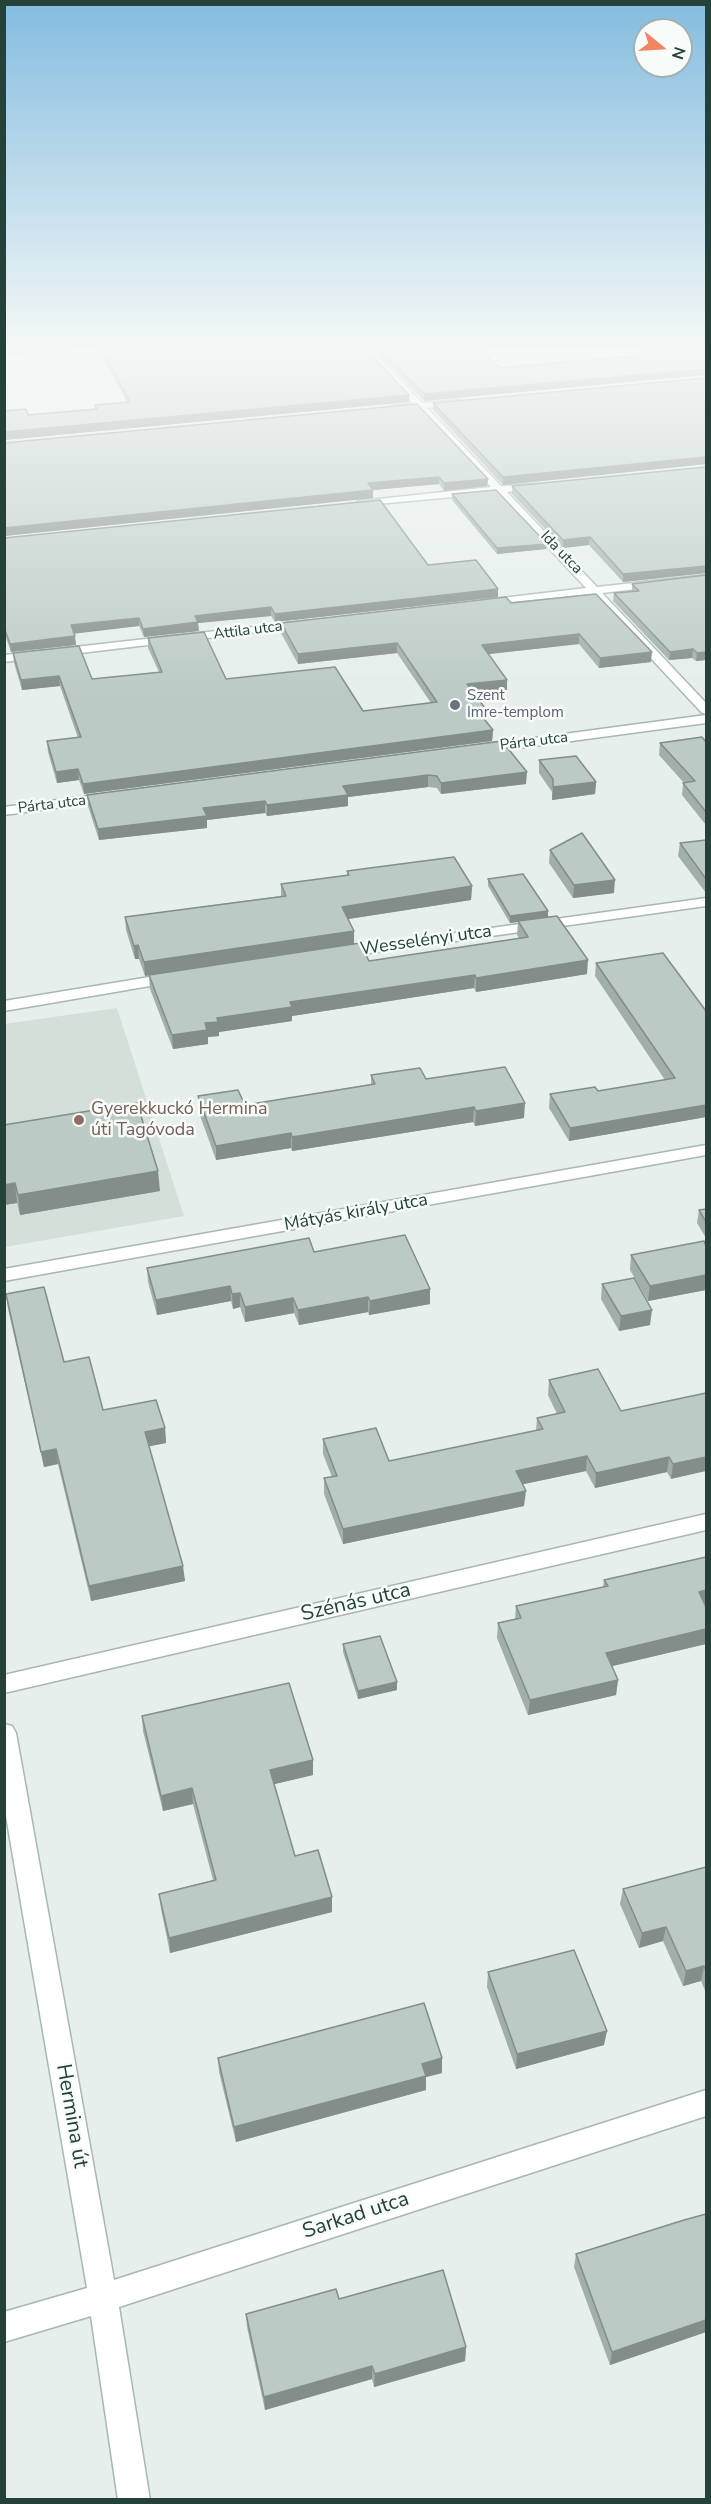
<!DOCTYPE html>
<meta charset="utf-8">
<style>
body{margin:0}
#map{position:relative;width:711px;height:2504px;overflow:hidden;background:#e6efeb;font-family:"Nunito Sans",sans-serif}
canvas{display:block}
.frame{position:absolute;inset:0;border:6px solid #24413a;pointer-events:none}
.north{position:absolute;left:633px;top:18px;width:60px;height:60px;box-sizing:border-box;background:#f7fbf9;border:2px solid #a3b1ad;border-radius:50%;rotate:108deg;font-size:16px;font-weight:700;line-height:24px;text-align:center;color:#24413a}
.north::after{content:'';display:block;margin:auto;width:21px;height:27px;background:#f28561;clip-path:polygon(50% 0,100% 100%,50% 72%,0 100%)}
</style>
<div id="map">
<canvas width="711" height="2504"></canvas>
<div class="frame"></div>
<div class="north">N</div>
</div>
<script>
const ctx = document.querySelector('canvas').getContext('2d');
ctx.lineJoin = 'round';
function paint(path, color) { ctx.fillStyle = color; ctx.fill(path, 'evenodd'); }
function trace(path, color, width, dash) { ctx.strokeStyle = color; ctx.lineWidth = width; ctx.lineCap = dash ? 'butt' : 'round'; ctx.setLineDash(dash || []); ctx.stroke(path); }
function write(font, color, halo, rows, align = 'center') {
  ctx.font = font + ' "Nunito Sans",sans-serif'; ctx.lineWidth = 5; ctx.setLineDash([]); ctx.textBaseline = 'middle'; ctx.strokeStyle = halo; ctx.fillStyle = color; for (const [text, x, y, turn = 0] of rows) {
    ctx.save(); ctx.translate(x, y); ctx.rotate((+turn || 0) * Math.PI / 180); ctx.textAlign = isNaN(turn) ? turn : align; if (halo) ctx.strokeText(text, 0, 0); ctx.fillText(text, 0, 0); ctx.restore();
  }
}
const built = new Path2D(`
 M117 1008 184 1216 5 1247 4 1024Z`);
const minor = new Path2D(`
 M360 346H368L422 403 460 400V404L457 405 427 408 501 486 539 484V488L507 492 597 587 706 575V581L602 593 706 703V714L702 713 591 594 481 605 479 603 485 600 586 588 497 493 355 506 354 504 359 501 491 487 418 409 392 410V406L413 404Z
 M305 621 309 622V626L4 662V655Z
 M706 715V723L482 753 476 749 482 745Z
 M110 793 117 797 115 800 4 815V807Z
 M706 898V906L341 957 334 953 341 949Z
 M174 973 179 975 182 978 179 981 4 1011V1001Z
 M706 1145V1155L4 1281V1269Z
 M706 1514V1530L4 1693V1675Z
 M4 1724 12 1726 16 1733 114 2280 706 2090V2116L119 2307 150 2500H118L91 2316 4 2342V2312L87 2288 4 1804Z`);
const wall = new Path2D(`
 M4 346H363L409 402 4 440V411L28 415 95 410V405L127 402 98 348Z
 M371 346H476L500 368 644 356V353H646V350L668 348 664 346H706L424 401Z
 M706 378V464L503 485 433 410V403Z
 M4 443 488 479 487 486 444 491 439 484 373 490V498L4 536Z
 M706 467V573L623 582 589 545 563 548 512 494V486Z
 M452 494 547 544 546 549 497 554 452 500Z
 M4 538 428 565 498 589V597L275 622 271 616 198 623 199 631 144 637 139 626 74 633 76 645 11 652 4 632Z
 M706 575V660L696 661 692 658 669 660 613 601 614 593 632 591V584Z
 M511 603 651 662 599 668 579 644 488 654 507 690 474 694 485 708 484 718 483 719 493 730 492 741 84 794 79 780 57 783 48 752 47 741 78 738 60 686 22 690 14 663 13 653 92 679 159 672 148 648V638L226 679 363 711 431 703 397 653 298 664 281 633V623Z
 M502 741 526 784 441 794 437 788 428 787 348 797V806L267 816 265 813 207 820V828L99 840 88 806 87 795Z
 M706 742V825L682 795 683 783H684L659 755 660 743Z
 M539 760 596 782 595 794 552 800V792L539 773Z
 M706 840V893L678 856 680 843Z
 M550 850 614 893 573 898 549 863Z
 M347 871 472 886 471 900 348 919 354 931V944L369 961 519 938 517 935 518 922 510 923 488 886V879L548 917 587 974 476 992 474 988 292 1016V1021L219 1032V1036L208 1037V1044L173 1049 150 989 149 975 145 976 139 959H135L126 930 125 917 281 896V884L347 875Z
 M596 963 706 1011V1117L569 1141 549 1108 550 1094 598 1091 665 1080 595 976Z
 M371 1075 426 1079 524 1118 475 1126 473 1122 292 1151 291 1148 216 1160 198 1110V1096L245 1105 371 1084Z
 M4 1125 160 1191 20 1215 17 1203 4 1205Z
 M706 1209V1238L697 1223 699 1210Z
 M706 1246V1290L648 1301 630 1270 631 1255Z
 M314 1252 430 1289V1304L369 1315 368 1312 299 1325 294 1313 245 1322 240 1307 233 1309 231 1301 157 1315 148 1282 147 1268Z
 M602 1284 650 1325 619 1331 601 1299Z
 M6 1294 64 1362 103 1410 165 1428 166 1443 149 1446 185 1581 91 1601 58 1464 44 1467 8 1309Z
 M549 1380 621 1411 706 1393 671 1479 667 1472 595 1488 586 1471 522 1484 524 1506 343 1544 324 1494V1478L332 1477 323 1454V1439L389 1461 536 1431 537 1418 557 1414 548 1395Z
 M706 1557V1605H705L706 1644 612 1666 618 1680 616 1695 528 1715 497 1638 498 1623 515 1619 516 1606 603 1587 604 1580Z
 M343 1644 397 1690 358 1699 343 1652Z
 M142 1716 313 1775 274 1784 295 1856 332 1897V1912L170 1953 161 1909 159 1894 213 1880 193 1804 163 1811 143 1731Z
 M706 1867V1993L701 1981 683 1986 663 1941 639 1948 620 1904 623 1889Z
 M488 1972 604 2045 516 2069 487 1987Z
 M218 2058 442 2073 426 2077V2090L236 2142 219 2072Z
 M706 2214V2332L610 2365 574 2267 576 2254Z
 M339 2299 466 2347 465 2361 374 2387 372 2379 265 2410 247 2327 246 2314Z`);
const shadedWall = new Path2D(`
 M44 346H98V348L4 355V349Z
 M706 369V375L424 401V394Z
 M409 395V402L4 440V432Z
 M706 457V464L503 485V477Z
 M439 477V484L373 490V498L4 536V528L368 483Z
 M488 479 487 486 444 491V483Z
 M590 537 589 545 563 548V540Z
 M547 544 546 549 497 554V548Z
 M706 566V573L623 582V574Z
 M498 589V597L275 622V614Z
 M271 607V616L198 623 199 631 144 637 143 629 195 616Z
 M139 618V626L72 634 71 625Z
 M579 634V644L481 655 482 645Z
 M75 636 76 645 11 652 10 644Z
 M397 643V653L298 664V654Z
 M693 649 692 658 669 660 670 652Z
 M652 652 651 662 599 668 600 658Z
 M706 652V660L696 661 697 653Z
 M59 676 60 686 22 690 21 680Z
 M507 680V690L466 695 467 684Z
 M485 708 484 718 476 720V709Z
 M493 730 492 741 84 794 83 784Z
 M78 769 79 780 57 783 56 772Z
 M527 772 526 784 441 794V783Z
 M428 775V787L348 797V806L267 816V805L343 786Z
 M596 782 595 794 552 800 553 787Z
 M265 801V813L207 820V828L99 840 98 829 203 808Z
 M615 880 614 893 573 898 574 885Z
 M472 886 471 900 342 920V907Z
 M548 911V918L510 923V916Z
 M354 931V945L145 976 144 962Z
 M138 945 139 959H135L134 946Z
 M588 960 587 974 476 992V978Z
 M475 975 474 988 292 1016V1021L219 1032V1036L208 1037V1044L173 1049 172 1035 217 1018 290 1002Z
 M525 1103 524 1118 475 1126 476 1111Z
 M706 1105V1117L569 1141 570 1128Z
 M474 1107 473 1122 292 1151V1137Z
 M291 1133V1148L216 1160V1146Z
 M158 1171 160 1191 20 1215 18 1195Z
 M15 1183 17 1203 4 1205V1185Z
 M706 1275V1290L648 1301 650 1286Z
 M230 1286 231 1301 157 1315 156 1300Z
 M430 1289V1304L369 1315 370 1301Z
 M240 1293V1307L233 1309 232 1294Z
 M368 1297V1312L299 1325 298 1310Z
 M293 1298 294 1313 245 1322V1307Z
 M652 1310 650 1325 619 1331 621 1316Z
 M165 1428 166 1443 146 1447 145 1432Z
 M56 1449 58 1464 44 1467 41 1452Z
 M587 1456 586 1471 515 1486 516 1471Z
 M669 1457 667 1472 595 1488 596 1473Z
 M706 1457V1471L671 1479 673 1464Z
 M526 1491 524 1506 343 1544V1529Z
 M183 1566 185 1581 91 1601 89 1586Z
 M706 1590V1605L696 1607 699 1592Z
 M706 1629V1644L604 1668 606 1653Z
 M618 1680 616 1695 528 1715 530 1700Z
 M397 1682V1690L358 1699V1691Z
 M313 1760V1775L271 1785 270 1770Z
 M192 1788 193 1804 163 1811 161 1796Z
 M332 1897V1912L170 1953 169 1938Z
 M666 1927 663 1941 639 1948 642 1933Z
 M704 1966 701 1981 683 1986 686 1971Z
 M607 2031 604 2045 516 2069 517 2054Z
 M442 2058V2073L426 2077V2090L236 2142 234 2127 422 2064Z
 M706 2320V2332L610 2365 612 2352Z
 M466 2347 465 2361 374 2387 375 2374Z
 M372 2366V2379L265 2410 264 2397Z`);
const building = new Path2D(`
 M4 346H44L4 349Z
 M100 346H363L409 395 4 432V411L26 409 28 415 97 409 95 405 130 402Z
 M377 346H476L500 368 646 355 644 353H649L646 350 676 348 673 346H706V369L424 394Z
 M706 378V457L503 477 433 403Z
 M417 404 488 479 444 483 439 477 368 483 373 490 4 528V443Z
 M706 467V566L623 574 590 537 563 540 512 486Z
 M496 490 547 544 497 548 452 494Z
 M380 500 428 565 476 560 498 589 275 614 271 607 195 616 198 622 143 629 139 618 71 625 75 636 10 644 4 627V538Z
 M706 575V652L697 653 693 649 670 652 614 593 639 591 632 584Z
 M596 594 652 652 600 658 579 634 482 645 507 680 467 684 485 708 476 709 493 730 83 784 78 769 56 772 47 741 81 737 59 676 21 680 13 653 79 646 92 679 162 672 148 638 204 632 226 679 335 667 363 711 437 702 397 643 298 654 281 623 506 597 511 603Z
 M702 737 706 742V812L683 783 695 781 660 743Z
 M502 741 527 772 441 783 437 776 428 775 343 786 348 795 267 805 265 801 203 808 207 816 98 829 87 795Z
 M576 756 596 782 553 787V779L539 760Z
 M582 833 615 880 574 885 550 850Z
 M706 840V879L680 843Z
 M454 857 472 886 342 907 354 931 144 962 138 945 134 946 125 917 286 896 281 884 349 875 347 871Z
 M523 874 548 911 510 916 488 879Z
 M557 916 588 960 476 978 475 975 290 1002 292 1007 217 1018 218 1022 205 1023 207 1030 172 1035 149 975 360 943 369 961 528 937 518 921Z
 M663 953 706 1011V1105L570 1128 550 1094 595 1087 598 1091 675 1078 596 963Z
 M505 1067 525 1103 476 1111 474 1107 292 1137 291 1133 216 1146 198 1096 238 1090 245 1105 375 1084 371 1075 420 1068 426 1079Z
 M137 1103 158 1171 18 1195 15 1183 4 1185V1125Z
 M706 1209V1222L699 1210Z
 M405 1235 430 1289 370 1301 368 1297 298 1310 293 1298 245 1307 240 1293 232 1294 230 1286 156 1300 147 1268 309 1238 314 1252Z
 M704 1241 706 1246V1275L650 1286 631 1255Z
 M634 1278 652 1310 621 1316 602 1284Z
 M44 1287 64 1362 89 1357 103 1410 156 1400 165 1428 145 1432 183 1566 89 1586 56 1449 41 1452 6 1294Z
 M598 1369 621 1411 706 1393V1457L673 1464 669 1457 596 1473 587 1456 516 1471 526 1491 343 1529 324 1478 337 1476 323 1439 376 1428 389 1461 543 1429 537 1418 565 1412 549 1380Z
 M706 1557V1590L699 1592 706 1607V1629L606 1653 618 1680 530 1700 498 1623 521 1618 516 1606 608 1586 604 1580Z
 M380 1636 397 1682 358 1691 343 1644Z
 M289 1683 313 1760 270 1770 295 1856 318 1850 332 1897 169 1938 159 1894 216 1880 192 1788 161 1796 142 1716Z
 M706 1867V1971L704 1966 686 1971 666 1927 642 1933 623 1889Z
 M574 1950 607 2031 517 2054 488 1972Z
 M424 2003 442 2058 422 2064 426 2076 234 2127 218 2058Z
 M706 2214V2320L612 2352 576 2254 684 2220Z
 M443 2270 466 2347 375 2374 372 2366 264 2397 246 2314 336 2289 339 2299Z`);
const markers = [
 [455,705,6,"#6b7280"],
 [79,1120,6,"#8d6e63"]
];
const farStreetnames = [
 ["Ida utca",561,553,46],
 ["Attila utca",248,631,-7],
 ["Párta utca",534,742,-7],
 ["Párta utca",52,805,-7]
];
const farWorshipnames = [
 ["Szent",467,696],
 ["Imre-templom",467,713]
];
const streetNames = [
 ["Wesselényi utca",426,941,-8],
 ["Mátyás király utca",356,1213,-10]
];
const educationNames = [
 ["Gyerekkuckó Hermina",91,1110],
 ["úti Tagóvoda",91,1131]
];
const nearStreetnames = [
 ["Szénás utca",356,1603,-13],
 ["Hermina út",71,2116,80],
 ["Sarkad utca",356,2216,-18]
];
paint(built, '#d4dfda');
trace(minor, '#a8b7b2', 3);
paint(minor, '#fff');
paint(wall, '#a1aea9');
paint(shadedWall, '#838d89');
paint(building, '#bbcac4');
trace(building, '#838d89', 1.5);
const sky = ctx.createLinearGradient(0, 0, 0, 696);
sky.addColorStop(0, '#84bce0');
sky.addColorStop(0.5, '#f4f8f6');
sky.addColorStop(1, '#f4f8f600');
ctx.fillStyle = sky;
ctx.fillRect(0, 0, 711, 696);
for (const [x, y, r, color] of markers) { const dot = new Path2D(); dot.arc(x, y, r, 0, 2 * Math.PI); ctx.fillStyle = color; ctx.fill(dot); trace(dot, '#f7fbf9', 2); }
write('15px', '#24413a', '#f7fbf9', farStreetnames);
write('15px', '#5b616d', '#f7fbf9', farWorshipnames, 'left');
write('18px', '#24413a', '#f7fbf9', streetNames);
write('18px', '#785e54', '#f7fbf9', educationNames, 'left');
write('21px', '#24413a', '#f7fbf9', nearStreetnames);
</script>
